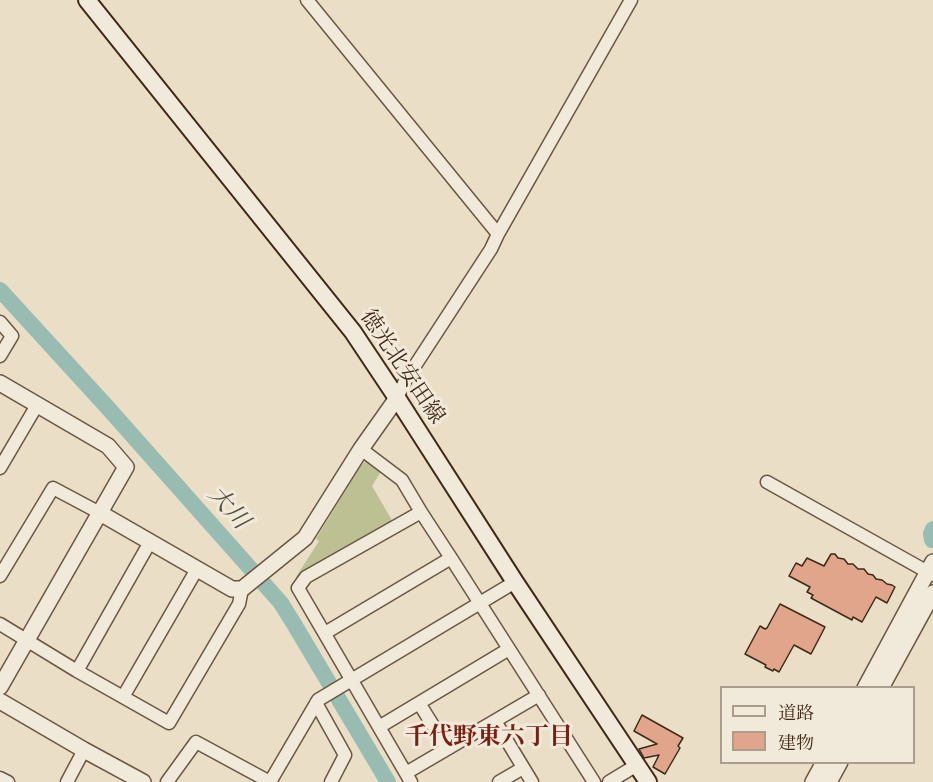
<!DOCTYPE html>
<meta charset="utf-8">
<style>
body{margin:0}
#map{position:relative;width:933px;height:782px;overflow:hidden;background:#eadec6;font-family:"EB Garamond","Noto Serif JP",serif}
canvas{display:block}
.legend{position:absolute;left:720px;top:686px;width:195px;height:78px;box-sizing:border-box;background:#f1eada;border:2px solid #aa9d8c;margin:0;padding:8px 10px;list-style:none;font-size:18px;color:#402a17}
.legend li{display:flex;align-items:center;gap:12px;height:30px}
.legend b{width:30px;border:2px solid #aa9d8c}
</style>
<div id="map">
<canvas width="933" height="782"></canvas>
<ul class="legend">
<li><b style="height:8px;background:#f1eada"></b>道路</li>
<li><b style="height:16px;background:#e1a58b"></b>建物</li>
</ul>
</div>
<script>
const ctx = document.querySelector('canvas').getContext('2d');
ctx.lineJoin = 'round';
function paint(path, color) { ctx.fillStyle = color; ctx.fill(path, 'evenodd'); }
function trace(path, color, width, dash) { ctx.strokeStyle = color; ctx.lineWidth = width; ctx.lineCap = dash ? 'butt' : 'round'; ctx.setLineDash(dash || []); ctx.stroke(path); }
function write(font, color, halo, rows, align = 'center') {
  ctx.font = font + ' "EB Garamond","Noto Serif JP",serif'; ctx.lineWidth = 6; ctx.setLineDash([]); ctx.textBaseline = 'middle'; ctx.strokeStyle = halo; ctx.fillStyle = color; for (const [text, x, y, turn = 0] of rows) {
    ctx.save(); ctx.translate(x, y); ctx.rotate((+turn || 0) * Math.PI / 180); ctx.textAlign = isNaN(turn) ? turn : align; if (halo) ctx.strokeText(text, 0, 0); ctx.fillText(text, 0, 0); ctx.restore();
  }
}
const green = new Path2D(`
 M368 458 383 468 372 486 393 522 297 580 296 577 319 541 316 539 360 467Z`);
const river = new Path2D(`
 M0 290 108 408 281 603 294 624 388 782
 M932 540 931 534 933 529`);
const building = new Path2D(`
 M831 554H835L838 558 844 559 848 564H853L858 569H864L868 574 873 575 876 579 882 580 887 584 892 585 895 587 887 603 876 597 862 622 853 617 852 620 811 598 813 595 807 592 810 587 789 576 796 563 802 566 807 558 824 566Z
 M780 604 825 627 811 654 794 645 779 672 774 669 773 671 765 667 766 665 745 654 760 626 765 629 767 628Z
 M642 715 683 738 678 746 680 748 665 774 653 767 659 755 644 758 639 749 657 744 634 731Z`);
const minor = new Path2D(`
 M307 0 498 234
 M0 322 12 336 0 356
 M397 398 405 381 491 249 498 234 631 0
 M361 449 402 480 421 512 451 558 594 782
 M0 468 37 405
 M767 482 933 575
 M0 576 53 488 100 513
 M0 624 77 671 169 723 239 604 242 589
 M325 633 451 558
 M77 671 150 542
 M123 697 197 569
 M316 703 345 755 331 782
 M495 721 532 782
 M379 727 419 703
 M447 748 419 703 509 649
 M406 773 539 695
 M0 778 8 782
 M67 782 84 750
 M167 782 196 742 270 782
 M270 782 318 700 515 582
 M411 782 298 588 306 577 421 512
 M499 782 523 768
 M609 782 637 765`);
const tertiary = new Path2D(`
 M0 383 108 446 126 467 0 687
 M100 513 232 589H242L305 538 361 449 397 398
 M865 688 933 562
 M881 688 933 593
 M0 701 84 750 143 782
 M813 782 824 762
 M829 782 840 762`);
const secondary = new Path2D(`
 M87 0 353 332 397 398 515 582 648 782`);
const streetNames = [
 ["徳光北安田線",402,367,56]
];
const waterNames = [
 ["大川",228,508,48]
];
const neighbourhoodNames = [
 ["千代野東六丁目",489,737]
];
paint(green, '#bcc092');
trace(river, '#98bcb2', 16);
paint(building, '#e1a58b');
trace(building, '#402a17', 1.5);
trace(minor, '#6a5743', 15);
trace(tertiary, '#6a5743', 18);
trace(secondary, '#402a17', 20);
trace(minor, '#f1eada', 12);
trace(tertiary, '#f1eada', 15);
trace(secondary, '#f1eada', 16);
write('22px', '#402a17', '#f1eada', streetNames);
write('italic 24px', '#564e3e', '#f1eada', waterNames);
write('bold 24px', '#7a1f14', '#f1eada', neighbourhoodNames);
</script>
